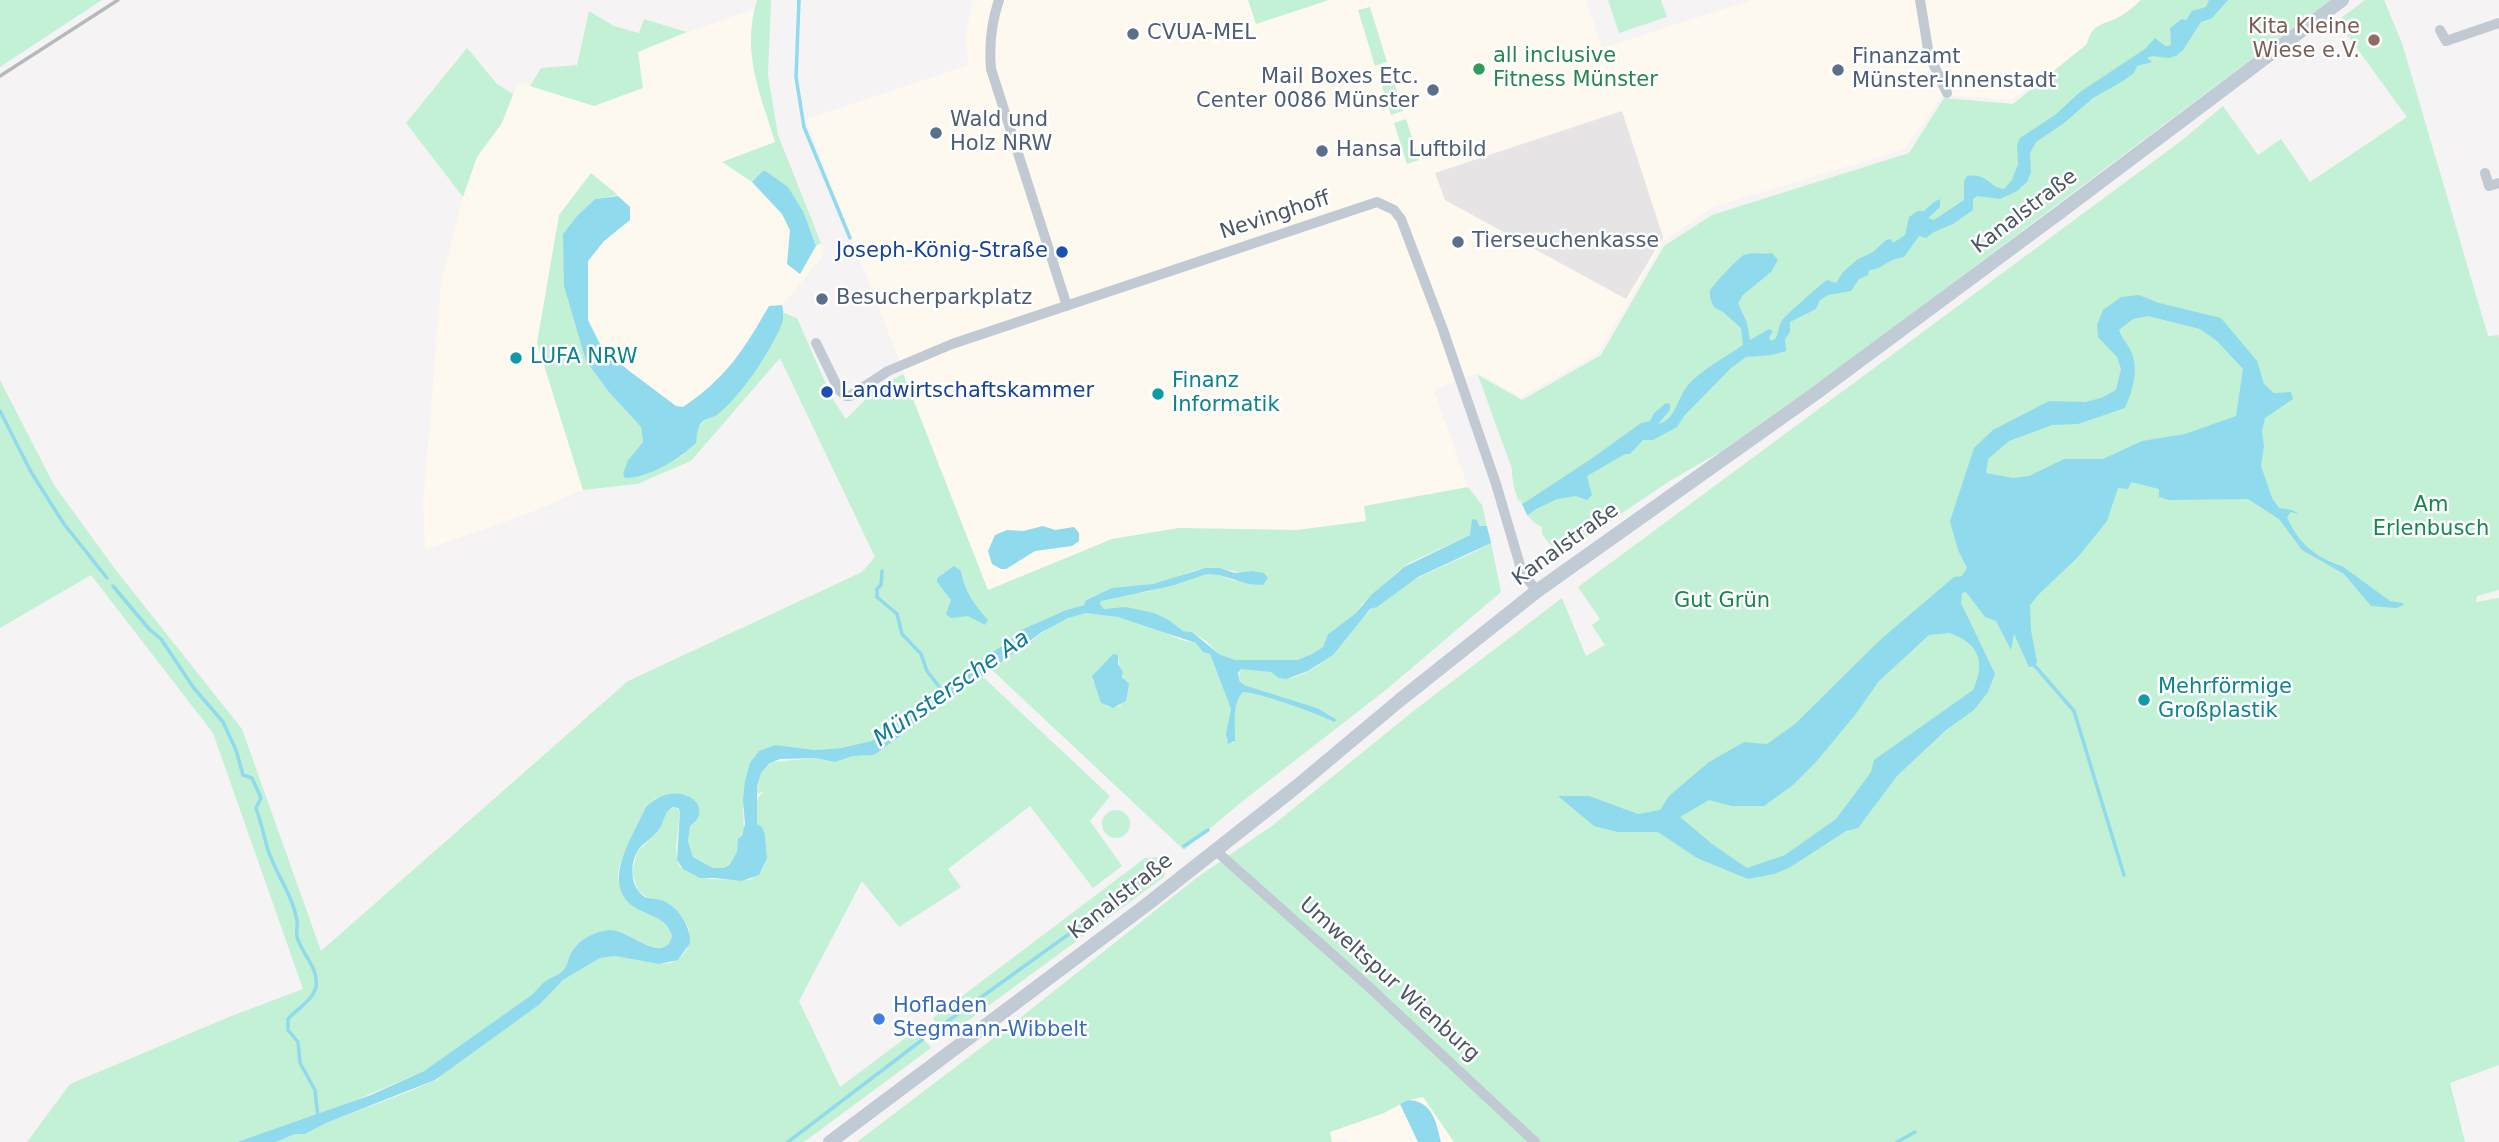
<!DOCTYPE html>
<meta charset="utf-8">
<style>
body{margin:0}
canvas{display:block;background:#f5f3f3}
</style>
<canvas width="2499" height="1142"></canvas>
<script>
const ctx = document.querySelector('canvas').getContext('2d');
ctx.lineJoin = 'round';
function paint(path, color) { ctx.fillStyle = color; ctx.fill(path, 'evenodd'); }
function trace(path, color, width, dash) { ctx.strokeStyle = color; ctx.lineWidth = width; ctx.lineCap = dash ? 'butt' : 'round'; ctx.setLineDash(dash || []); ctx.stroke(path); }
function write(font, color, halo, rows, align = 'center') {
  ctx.font = font + ' "DejaVu Sans",sans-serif'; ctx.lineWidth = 5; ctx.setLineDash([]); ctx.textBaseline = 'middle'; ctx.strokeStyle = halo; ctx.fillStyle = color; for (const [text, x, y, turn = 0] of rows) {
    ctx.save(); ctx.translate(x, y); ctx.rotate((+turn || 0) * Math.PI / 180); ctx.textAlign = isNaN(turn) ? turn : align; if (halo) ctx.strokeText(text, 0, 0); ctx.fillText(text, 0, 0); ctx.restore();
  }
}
const commercial = new Path2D(`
 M973 0H1586L1602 48 1751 0H2151L2012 100 1943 95 1905 149 1713 207 1663 242 1598 353 1521 397 1478 373 1434 390 1468 487 1364 506 1366 521 1297 530 1179 528 1113 539 988 591 806 119 968 65 965 36Z
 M754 9 770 10 768 75 778 135 823 251 822 257 782 305 784 313 797 318 637 484 583 490 527 514 425 550 423 505 441 284 463 197 477 157 502 123 518 83 530 86 541 68 577 65 589 11 614 26 639 33 644 19 687 32Z
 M1424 1097 1454 1142H1349L1347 1138 1332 1142 1330 1132 1384 1113 1408 1100Z`);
const education = new Path2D(`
 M1622 111 1663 237 1626 299 1445 200 1435 173Z`);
const green = new Path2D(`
 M0 0H102L0 67Z
 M757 0H771L768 75 778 135 821 243 816 246 804 213 765 170 752 182 722 162 775 142C760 92 741 53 757 0Z
 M1248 0H1329L1256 24Z
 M1608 0H1661L1667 17 1619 33Z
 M2141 0H2330L1843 365 1720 452 1668 482 1559 556 1542 534V527C1522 518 1512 490 1512 469L1478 375 1522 400 1601 355 1664 246 1712 215 1909 153 1944 98 2013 104 2087 44C2093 20 2106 26 2122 15 2129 11 2135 5 2141 0Z
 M2365 0H2384L2402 43 2488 336 2498 335 2499 339V590L2477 596 2476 602 2499 598V1065L2450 1083 2465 1142H1454L1423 1097 1408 1100 1384 1113 1330 1132 1332 1142H857L1020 1018 1195 879 1273 825 1416 709 1562 598 1586 656 1605 645 1592 625 1600 619 1578 587 2181 141 2223 106 2258 155 2281 139 2310 182 2407 117 2337 21Z
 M1370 7 1387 62 1375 66 1358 10Z
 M589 11 614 26 639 33 644 19 687 32 638 52 643 88 594 106 530 86 541 68 577 65Z
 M467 48 497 84 513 94 502 123 477 157 463 197 406 123Z
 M1391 73 1403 111 1391 115 1379 76Z
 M1406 119 1419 160 1407 164 1394 123Z
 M591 173 618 195 595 199 578 215 586 361 608 391 641 427 643 442 628 460 682 456C688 445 694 433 702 423 706 418 714 417 720 412 744 388 778 347 784 313L797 318 832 398 846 419 876 389 903 374 988 590 1112 539 1179 528 1297 530 1366 521 1364 506 1468 487 1482 505 1487 526H1479L1477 524 1470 535 1409 563 1398 571 1362 604 1356 613 1329 633 1323 647 1312 654 1297 660H1235L1219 654 1206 641 1192 632 1183 631 1169 620 1104 609 1100 605 1101 601 1115 596 1147 592 1207 574 1219 575 1235 581 1252 571C1234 575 1225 566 1208 568 1191 569 1173 580 1155 584 1129 590 1111 586 1086 600L1084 605 1066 610 1014 634 1009 642 972 666 965 675 954 679 941 694 914 708 885 733 871 741 841 748 815 750 775 745 759 751 743 808 744 829 739 838 737 852 728 865 724 868H713L693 857 688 841 690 826 695 822 698 814 656 798C644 806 622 854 619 869 617 877 619 887 623 895 632 911 676 918 672 939 667 963 625 930 610 930 597 931 581 938 573 949 569 957 568 967 561 973 552 980 545 982 536 992L424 1071 349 1103 237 1142H27L70 1084 229 1017 303 989 213 733 91 575 0 628V380L54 485 115 569 242 729 321 951 628 681 862 572 875 557 780 358 691 461 637 484 583 490 537 343 559 215ZM948 570 961 571C964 589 975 606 987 620L985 625 950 605 951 600 937 582V578Z
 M1491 543 1501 592 1387 689 1244 800 1184 850 991 669 1055 624 1075 615 1086 613 1110 615 1153 627 1181 640 1196 643 1210 654 1231 709 1226 741 1233 743 1235 741C1235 725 1231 705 1243 692 1261 693 1318 714 1334 722L1317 708 1244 685 1238 678 1241 669C1250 668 1265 669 1273 673 1279 676 1281 679 1288 678 1327 672 1343 637 1369 611 1400 579 1453 565 1491 543ZM1118 655C1119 676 1134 687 1120 706L1108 707 1101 703 1098 687 1093 682C1094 669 1106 660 1118 655Z
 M982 676 1110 796 1090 821 1122 866 1093 888 1030 806 948 869 961 887 899 927 862 881 799 1001 840 1087 916 1030 931 1048 804 1142H276L295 1134H305L326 1123 408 1092 438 1079 445 1071 540 1004 563 980 600 958 615 956 659 964 671 963 682 956 687 949 689 929 685 921 679 913 659 899 647 897 638 891 632 872 637 852 657 832 666 811 675 807 680 811 676 847 677 860 680 867 708 879 750 880 761 872 767 860 765 835 757 824 755 802 763 792 756 794 761 773 772 762 815 758 835 762 853 756 874 755 903 734 919 719 954 695 961 687Z
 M1102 824a14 14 0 1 1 28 0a14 14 0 1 1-28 0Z
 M1162 857 1166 863 1164 877 943 1039 933 1018 1145 858Z`);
const water = new Path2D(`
 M2209 0H2228L2212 18 2201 22 2183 50 2176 56 2169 58 2152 56 2147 58 2152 62 2137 66 2134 73 2123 81 2093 98 2064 123 2036 142 2030 153 2031 172 2027 182 2017 191 2000 199 1977 196 1973 199V210L1953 224 1934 232 1926 238 1919 236 1904 257C1887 259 1882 270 1869 270L1868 275 1859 279 1851 291 1828 295 1820 300 1816 309 1790 322V332L1785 339 1786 351 1772 355 1746 357 1731 368 1684 416 1677 427 1653 440H1643L1630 454H1625L1587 476 1592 495 1587 500 1576 496 1557 499 1536 509 1491 543 1418 577 1377 607 1370 609 1333 655 1308 671 1286 679 1279 678 1271 672 1241 669 1238 673 1239 680 1244 685 1317 708 1337 720 1334 722C1318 714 1261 693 1243 692 1231 705 1236 725 1235 741L1228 744 1226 734 1231 709 1210 654 1203 652 1196 643 1118 617 1086 613 1068 618 1042 632 982 676 968 683 942 705 919 719 903 734 874 755 853 756 835 762 815 758 780 759 770 763 761 773 757 787V824L762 827 765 835 767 859 759 875 742 881 715 878H700L683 869 677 860 680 811 678 808 673 807C662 813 665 824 656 833 650 840 641 844 637 852 629 866 631 889 645 897 651 899 656 898 661 900 678 906 691 926 690 943L678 960 659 964 615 956 600 958 563 980 540 1004 435 1080 326 1123 305 1134H295L276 1142H237L371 1095 424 1071 533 994C538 989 543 982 549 979 552 977 556 976 559 974 566 970 568 962 570 955 577 940 594 931 611 930 628 930 666 966 672 936 668 921 657 918 644 912 594 892 632 838 646 807 678 775 718 807 690 826L688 841 693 857 713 868H724L729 865 737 852 738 839 742 835 745 824 743 800 745 781 750 763 759 751 775 745 815 750 841 748 871 741 885 733 914 708 941 694 951 682 965 675 973 665 1008 642 1019 631 1066 610 1084 605 1086 600 1112 588 1153 584 1205 568H1220L1235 573 1252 571 1264 573 1268 578 1263 585 1249 584 1219 575 1207 574 1171 586 1101 601 1100 604 1104 609 1126 607 1154 613 1169 620 1183 631 1192 632 1219 654 1235 660H1297L1312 654 1323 647 1328 634 1356 613 1371 595 1404 567 1470 535 1472 519 1477 520 1479 526H1489L1591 459 1641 423 1650 421 1654 413 1666 403 1670 404V410L1658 424C1676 420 1677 398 1688 385 1702 369 1726 357 1743 345L1741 328 1723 312 1714 307C1712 303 1709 297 1710 291 1711 287 1740 256 1744 255 1754 251 1763 255 1772 253L1778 260 1771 272 1743 295 1738 303 1747 323 1750 340 1769 329 1773 331 1769 338 1771 341 1776 338C1778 333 1779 327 1781 322 1783 317 1821 284 1827 280L1836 283 1843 272 1858 259 1873 252 1886 240 1891 239 1893 243 1905 235 1909 217 1918 211H1924L1934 202 1940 199V207L1928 218 1934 220 1964 200V181L1967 176C1989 173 1989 188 2004 189L2012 180 2018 164 2017 145 2020 138 2055 115 2080 92 2145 49 2155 38 2165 46H2169L2171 44 2170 28 2182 19 2186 20 2192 11 2206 7Z
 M764 170 788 187 804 213 816 246 800 274 787 264 790 230 782 214 752 182Z
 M618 196 630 207V220L604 241 588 261V320L602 348 628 370 676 406 683 407C727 377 743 351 769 306L782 305C784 312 784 319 781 326 770 353 740 397 717 415 712 418 706 418 702 422 697 428 697 436 696 443 679 459 649 478 625 478L623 474 628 460 643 442 641 427 608 391 586 361 564 286 563 234 578 215 595 199Z
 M2139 295 2159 303 2221 318 2257 361 2264 384 2274 393 2291 392 2293 399 2265 418 2262 432 2264 446 2261 466 2272 498 2279 508 2292 510 2299 514 2291 512 2287 517C2297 542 2316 558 2342 566L2390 601 2403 603 2404 605 2396 608 2371 606 2344 574 2302 550 2279 519 2248 499 2169 500 2159 497V489L2131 482 2128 489 2118 488 2107 521 2078 557 2039 594 2030 605 2031 630 2037 662 2035 666 2029 667 2014 634 2011 650 1996 621 1985 617 1966 592 1962 593 1961 603 1995 674 1988 692 1974 710 1946 730 1897 776 1858 828 1846 831 1789 868 1774 874 1748 879 1697 858 1658 832H1618L1594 826 1558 796H1589L1638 814 1660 810 1669 796 1709 762 1744 742 1767 744 1795 724 1880 640 1954 577 1962 576 1967 568 1958 550 1950 521 1974 448 1993 430 2049 401 2085 402 2101 398 2116 390 2121 369 2117 357 2098 337 2097 325 2103 310 2121 297ZM2148 316 2200 329 2217 341 2243 369 2236 416 2185 434 2142 441 2103 459H2064L2029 476 2013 478 1986 473 1988 459 2009 441 2052 425 2078 424 2125 408C2132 392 2139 371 2132 354 2129 345 2122 339 2119 330L2133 319ZM1950 633C1979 644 1986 661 1973 690L1874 760 1871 772 1836 819 1785 855 1747 868 1712 844 1680 817 1709 800 1732 806H1764L1793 785 1815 763 1855 715 1879 681 1929 635Z
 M1043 526 1055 530 1074 527 1079 533V541L1072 546 1035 551 1006 569H1001L992 564 988 551 995 535 1007 530 1023 531Z
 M954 566 961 571C964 590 975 606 988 620L985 625 968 616 951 618 946 614 951 600 937 582V578Z
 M1113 654 1118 655V664L1123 672 1122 677 1129 684 1126 701 1113 708 1101 703 1092 676Z
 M1408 1100C1433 1101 1436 1122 1441 1142H1418L1400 1104Z`);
const pier = new Path2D(`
 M1520 500 1529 519 1492 546 1486 523Z`);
const stream = new Path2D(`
 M799 0 796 77 804 127 850 238
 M0 411 31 472 64 524 107 578
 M882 571 881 585 877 589V597L897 614 902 634 921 654 927 671 944 693
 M113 586 150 630 161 639 193 687 223 722 236 750 243 775 252 778 261 798 256 808C261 822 264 836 268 850 276 874 292 894 297 920 298 926 296 931 297 937 302 954 319 968 316 987 313 1000 297 1009 288 1019V1030L298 1042 300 1063 315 1090 318 1118
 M2035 666 2074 711 2124 875
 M1184 846 1208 830
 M937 1029 1162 867
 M788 1142 922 1040
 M1897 1142 1915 1132`);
const minor = new Path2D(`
 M999 0C991 23 989 45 991 69L1067 306
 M1920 0 1929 55 1947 93
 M2440 30 2446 41 2499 23
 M2485 173 2489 186 2499 183
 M816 343 839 390 846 396H850L888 371 952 344 1377 202 1394 210 1401 219 1442 327 1496 484 1522 572 1537 591
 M1215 850 1368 986 1535 1142`);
const secondary = new Path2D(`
 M830 1142 1145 906 1296 787 1400 700 1537 591 1816 393 2063 210 2342 0`);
const rail = new Path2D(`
 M0 76 118 0`);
const markers = [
 [1133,34,7,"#5c6f8a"],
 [2374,40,7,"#8d6e63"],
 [1479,69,7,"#2e9e5b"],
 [1838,70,7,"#5c6f8a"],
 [1433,90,7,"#5c6f8a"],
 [936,133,7,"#5c6f8a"],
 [1322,151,7,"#5c6f8a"],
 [1458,242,7,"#5c6f8a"],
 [1062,252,7,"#1a4fb4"],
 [822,299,7,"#5c6f8a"],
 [516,358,7,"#0f9aa8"],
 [827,392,7,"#1a4fb4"],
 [1158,394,7,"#0f9aa8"],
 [2144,700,7,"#0f9aa8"],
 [879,1019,7,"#3f7fe0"]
];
const educationNames = [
 ["Kita Kleine",2360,28],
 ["Wiese e.V.",2360,52]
];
const serviceNames = [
 ["CVUA-MEL",1147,34],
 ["Finanzamt",1852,58],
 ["Münster-Innenstadt",1852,82],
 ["Mail Boxes Etc.",1419,78,"right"],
 ["Center 0086 Münster",1419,102,"right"],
 ["Wald und",950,121],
 ["Holz NRW",950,145],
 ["Hansa Luftbild",1336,151],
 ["Tierseuchenkasse",1472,242],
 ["Besucherparkplatz",836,299]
];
const leisureNames = [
 ["all inclusive",1493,57],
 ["Fitness Münster",1493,81]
];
const streetNames = [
 ["Kanalstraße",2025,212,-37],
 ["Nevinghoff",1275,216,-18],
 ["Kanalstraße",1566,545,-36],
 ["Kanalstraße",1121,897,-38],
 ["Umweltspur Wienburg",1389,980,42]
];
const transitNames = [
 ["Joseph-König-Straße",1048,252],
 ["Landwirtschaftskammer",841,392,"left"]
];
const cultureNames = [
 ["LUFA NRW",530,358],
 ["Finanz",1172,382],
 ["Informatik",1172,406],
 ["Mehrförmige",2158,688],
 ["Großplastik",2158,712]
];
const parkNames = [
 ["Am",2431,506],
 ["Erlenbusch",2431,530],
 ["Gut Grün",1722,602]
];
const shopNames = [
 ["Hofladen",893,1007],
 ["Stegmann-Wibbelt",893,1031]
];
const waterNames = [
 ["Münstersche Aa",952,689,-35]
];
paint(commercial, '#fdf9ef');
paint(education, '#e6e4e5');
paint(green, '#c3f1d5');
paint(water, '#90daee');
paint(pier, '#f5f3f3');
trace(stream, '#90daee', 3.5);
trace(minor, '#c1cad2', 10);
trace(secondary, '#c1cbd6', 14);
trace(rail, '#b5b8bd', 3.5);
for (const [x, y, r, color] of markers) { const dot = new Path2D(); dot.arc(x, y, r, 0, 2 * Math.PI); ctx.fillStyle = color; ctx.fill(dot); trace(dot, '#fff', 2.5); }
write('21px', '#785e54', '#fff', educationNames, 'right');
write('21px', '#4e5e75', '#fff', serviceNames, 'left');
write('21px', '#27864d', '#fff', leisureNames, 'left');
write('21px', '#4a5661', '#fff', streetNames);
write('21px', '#164399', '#fff', transitNames, 'right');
write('21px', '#0d838f', '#fff', cultureNames, 'left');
write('21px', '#17864f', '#fff', parkNames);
write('21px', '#366cbe', '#fff', shopNames, 'left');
write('italic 23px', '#0c7c9b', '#fff', waterNames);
</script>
